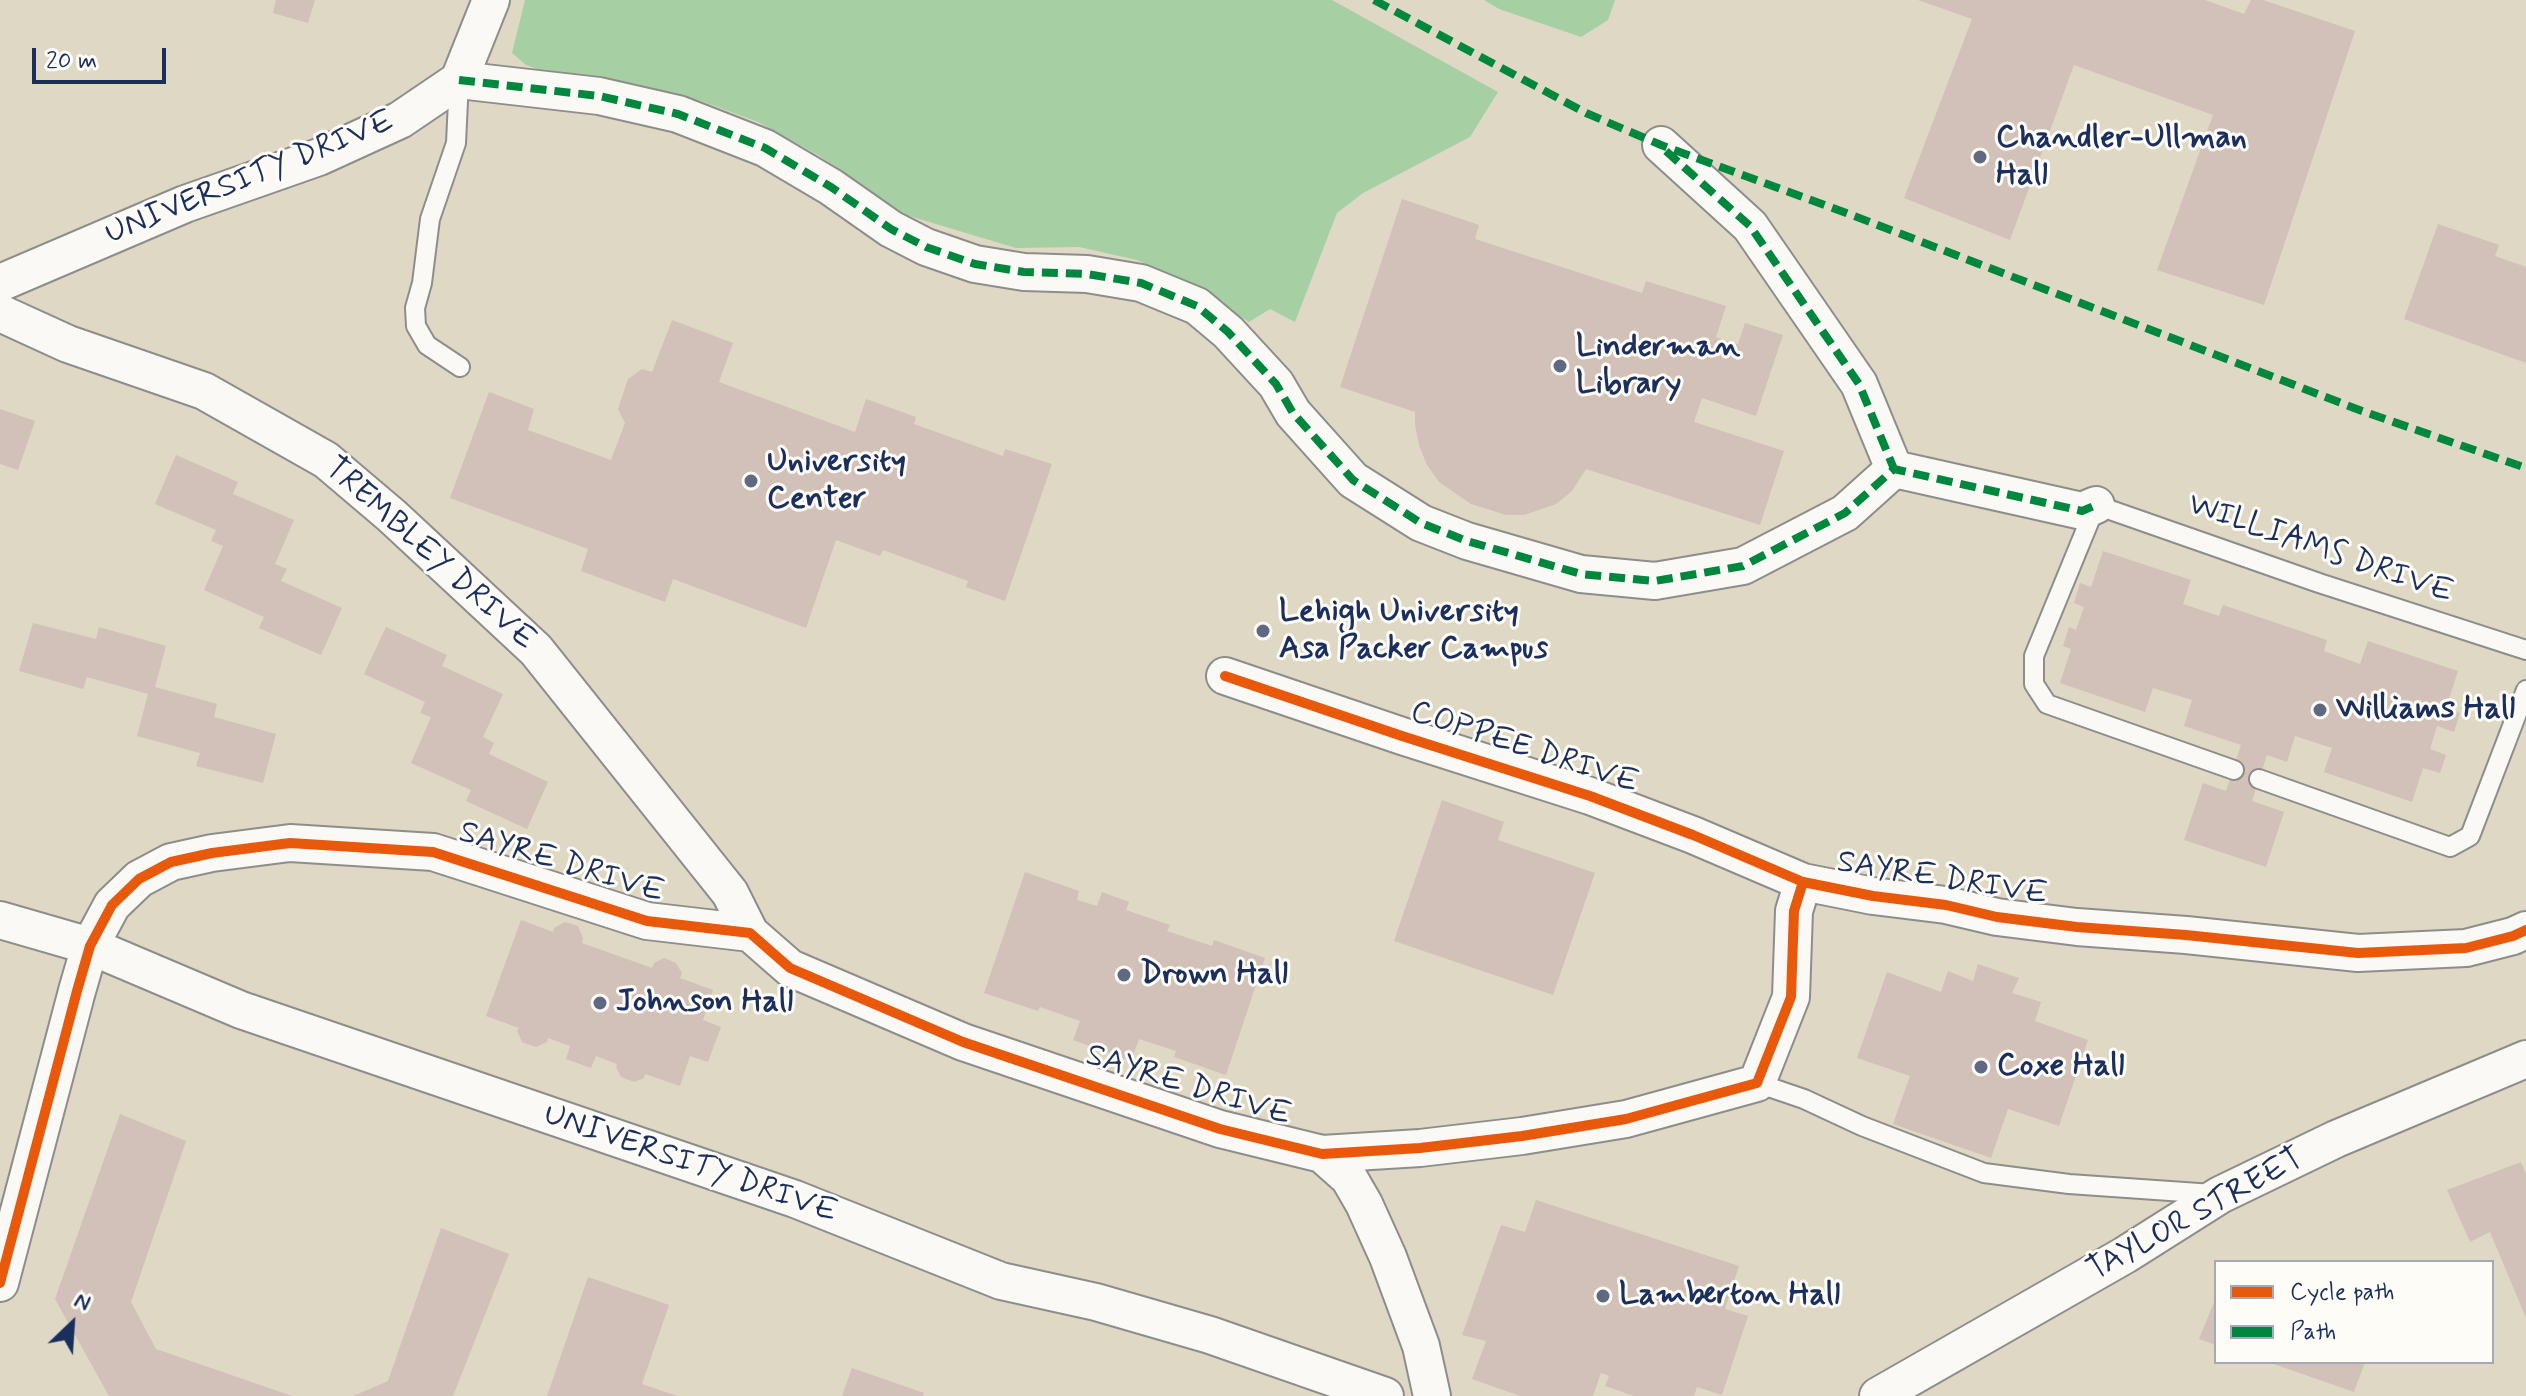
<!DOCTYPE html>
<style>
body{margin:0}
#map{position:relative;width:2526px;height:1396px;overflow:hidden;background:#ded8c4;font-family:Mynerve,sans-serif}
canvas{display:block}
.legend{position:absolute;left:2214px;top:1260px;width:280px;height:104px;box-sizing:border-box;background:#fdfcf7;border:2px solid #a3aaba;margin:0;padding:10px 14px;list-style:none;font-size:24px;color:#1b2f5e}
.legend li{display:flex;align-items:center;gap:16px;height:40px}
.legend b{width:40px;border:2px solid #a3aaba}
.north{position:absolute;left:32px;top:1284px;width:80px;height:80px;-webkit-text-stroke:6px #fdfcf7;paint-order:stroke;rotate:25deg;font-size:22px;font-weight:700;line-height:32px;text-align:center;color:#1b2f5e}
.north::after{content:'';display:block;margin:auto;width:28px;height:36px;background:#1b2f5e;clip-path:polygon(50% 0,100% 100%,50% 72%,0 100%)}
.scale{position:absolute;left:32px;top:48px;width:134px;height:36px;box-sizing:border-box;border:4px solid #1b2f5e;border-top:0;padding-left:10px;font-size:24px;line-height:28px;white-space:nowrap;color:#1b2f5e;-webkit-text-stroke:6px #fdfcf7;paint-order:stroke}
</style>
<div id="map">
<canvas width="2526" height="1396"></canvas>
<ul class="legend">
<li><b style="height:10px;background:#e8590c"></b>Cycle path</li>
<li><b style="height:10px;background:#00873e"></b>Path</li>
</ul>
<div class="north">N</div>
<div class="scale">20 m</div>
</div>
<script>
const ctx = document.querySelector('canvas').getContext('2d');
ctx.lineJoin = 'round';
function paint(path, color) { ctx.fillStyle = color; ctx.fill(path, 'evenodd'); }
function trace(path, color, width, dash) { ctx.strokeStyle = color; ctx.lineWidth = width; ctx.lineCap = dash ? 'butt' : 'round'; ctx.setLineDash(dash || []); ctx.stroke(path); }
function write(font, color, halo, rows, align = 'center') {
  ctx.font = font + ' Mynerve,sans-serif'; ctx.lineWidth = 6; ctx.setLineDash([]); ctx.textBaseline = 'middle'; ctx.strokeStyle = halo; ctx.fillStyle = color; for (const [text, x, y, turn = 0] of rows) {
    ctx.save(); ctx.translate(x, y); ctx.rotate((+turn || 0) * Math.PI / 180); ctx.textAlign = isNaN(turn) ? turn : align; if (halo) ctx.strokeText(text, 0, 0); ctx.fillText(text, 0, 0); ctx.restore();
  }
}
const green = new Path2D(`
 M525 0H1332L1498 92 1470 137 1363 193 1337 213 1295 322 1270 309 1249 322 1181 278 1137 260 1079 247 1016 248 906 215 818 155 758 122 704 102 598 78 548 73 526 65 512 53Z
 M1484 0H1615L1608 20 1581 37 1499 9Z`);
const building = new Path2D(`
 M276 0H315L308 23 273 13Z
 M1918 0H2205L2244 14 2251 0H2263L2355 31 2264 305 2157 270 2213 115 2074 65 2010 240 1904 198 1972 19Z
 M1402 199 1479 225 1475 239 1642 293 1646 281 1726 306 1716 337 1738 344 1745 323 1783 335 1756 416 1702 398 1694 422 1784 451 1760 525 1586 469 1572 491 1556 504 1524 515H1506L1471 504 1439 482 1427 465 1419 445 1415 424V412L1340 387Z
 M2438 224 2499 245 2495 256 2526 267V363L2404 319Z
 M672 320 733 343 719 382 855 432 866 399 916 417 914 424 1003 456 1005 449 1052 464 1005 601 966 587 968 581 883 550 880 556 836 540 806 628 673 579 665 602 581 571 588 549 450 498 489 392 534 409 528 430 611 460 625 423 618 409 628 379 642 369 652 372Z
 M0 409 35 421 18 470 0 464Z
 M176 455 238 482 233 494 294 520 275 564 287 569 281 581 342 608 321 655 259 628 264 617 204 590 223 546 211 541 216 530 155 504Z
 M2103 551 2191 580 2183 604 2219 616 2223 605 2327 640 2324 651 2360 664 2368 641 2458 671 2446 708 2460 713 2454 732 2437 726 2430 749 2446 755 2440 773 2423 768 2412 802 2324 772 2332 748 2295 736 2287 762 2267 755 2252 801 2284 812 2266 867 2184 840 2203 783 2226 791 2241 745 2184 726 2192 700 2153 688 2145 712 2060 683 2071 649 2063 646 2069 627 2076 630 2084 607 2074 603 2080 583 2091 587Z
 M33 623 96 639 99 627 166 646 155 687 217 704 214 717 276 734 263 783 196 766 200 753 137 736 148 694 87 677 83 689 19 671Z
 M386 627 447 655 442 666 503 694 483 737 494 743 489 754 548 782 527 829 466 801 471 790 411 763 431 717 420 713 425 702 364 674Z
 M1442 800 1504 822 1498 840 1595 873 1553 995 1394 941Z
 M1025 872 1079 891 1077 900 1097 906 1102 892 1129 902 1126 910 1170 925 1167 931 1212 946 1214 940 1265 958 1226 1075 1174 1057 1176 1051 1139 1039 1131 1061 1073 1040 1080 1021 1040 1007 1038 1011 984 993Z
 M521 920 553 932 554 928 565 922 578 926 583 938 582 943 652 968 654 963 664 958 676 963 682 973 680 978 713 990 703 1020 721 1027 708 1062 690 1056 680 1086 645 1074 644 1078 634 1082 621 1077 616 1067 617 1064 596 1056 591 1068 566 1059 570 1046 548 1038 547 1042 536 1047 522 1042 517 1031 519 1028 486 1016Z
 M1978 964 2019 978 2012 993 2041 1002 2035 1021 2088 1040 2059 1126 2008 1109 1991 1158 1893 1124 1910 1076 1857 1058 1887 972 1941 992 1948 971 1973 981Z
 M120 1114 186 1141 131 1302 156 1349 292 1396H109L55 1299Z
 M2521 1162 2526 1174V1318L2490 1232 2470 1242 2447 1190Z
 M1536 1200 1739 1266 1725 1309 1748 1316 1722 1395 1697 1387 1694 1396H1634L1605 1386 1609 1376 1601 1373 1593 1396H1520L1472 1379 1486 1341 1462 1335 1501 1225 1525 1232Z
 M441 1228 509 1254 453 1396H353L388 1381Z
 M588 1277 669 1305 642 1384 677 1396H547Z
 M2216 1297V1345L2199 1339Z
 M2268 1362H2365L2354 1392Z
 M852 1368 924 1393 923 1396H842Z`);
const lane = new Path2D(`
 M459 80 456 143 430 219 422 283 415 308 416 326 427 345 460 367
 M2234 770 2047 704 2034 684V656L2096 505 2319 583 2526 650
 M2259 779 2450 847 2470 836 2526 690
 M1757 1083 1804 1099 1862 1126 1984 1173 2069 1184 2213 1194`);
const street = new Path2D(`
 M459 80 599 96 678 114 765 148 831 187 891 229 926 247 975 264 1024 272 1087 274 1141 283 1197 306 1228 332 1276 384 1293 413 1353 480 1421 523 1467 541 1581 574 1655 581 1743 566 1845 513 1894 469 2082 511 2096 505
 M1661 145 1750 226 1859 384 1894 469
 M0 283 185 204 319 157 400 120 459 80 491 0
 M0 313 68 344 204 391 326 460 392 516 536 650 730 893 750 933
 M1225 676 1402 736 1590 796 1693 835 1803 882 1873 896 1946 905 1997 917 2077 927 2186 935 2358 953 2466 948 2513 936 2526 930
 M0 920 90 946 241 1010 795 1199 1001 1281 1096 1302 1210 1335 1385 1396
 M1322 1154 1349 1178 1364 1204 1388 1257 1421 1346 1432 1396
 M0 1283 77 991 90 946 112 905 139 879 171 862 212 853 290 843 433 852 647 921 750 933 790 968 963 1042 1220 1129 1322 1154 1420 1148 1522 1136 1626 1119 1757 1083 1791 997 1794 911 1803 882
 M1878 1396 2125 1255 2220 1195 2336 1139 2526 1059`);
const quiet = new Path2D(`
 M1374 0 1586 113 1661 145 1849 214 2362 411 2526 468
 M459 80 599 96 678 114 765 148 831 187 891 229 926 247 975 264 1024 272 1087 274 1141 283 1197 306 1228 332 1276 384 1293 413 1353 480 1421 523 1467 541 1581 574 1655 581 1743 566 1845 513 1894 469 2082 511 2096 505
 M1666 151 1750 226 1859 384 1894 469`);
const cycleway = new Path2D(`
 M1225 676 1402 736 1590 796 1693 835 1803 882 1873 896 1946 905 1997 917 2077 927 2186 935 2358 953 2466 948 2513 936 2526 930
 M0 1283 77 991 90 946 112 905 139 879 171 862 212 853 290 843 433 852 647 921 750 933 790 968 963 1042 1220 1129 1322 1154 1420 1148 1522 1136 1626 1119 1757 1083 1791 997 1794 911 1803 882`);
const markers = [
 [1980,157,8,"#5f6a82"],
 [1560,366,8,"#5f6a82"],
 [751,481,8,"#5f6a82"],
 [1263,631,8,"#5f6a82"],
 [2320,710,8,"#5f6a82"],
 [1124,975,8,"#5f6a82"],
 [600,1003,8,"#5f6a82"],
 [1981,1067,8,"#5f6a82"],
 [1603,1296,8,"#5f6a82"]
];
const poiNames = [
 ["Chandler-Ullman",1996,139],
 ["Hall",1996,176],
 ["Linderman",1576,348],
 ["Library",1576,385],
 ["University",767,463],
 ["Center",767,500],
 ["Lehigh University",1279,613],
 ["Asa Packer Campus",1279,650],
 ["Williams Hall",2336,710],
 ["Drown Hall",1140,975],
 ["Johnson Hall",616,1003],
 ["Coxe Hall",1997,1067],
 ["Lamberton Hall",1619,1296]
];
const streetNames = [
 ["UNIVERSITY DRIVE",250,179,-22],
 ["WILLIAMS DRIVE",2320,550,19],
 ["TREMBLEY DRIVE",429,555,42],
 ["COPPEE DRIVE",1524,749,18],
 ["SAYRE DRIVE",561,864,17],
 ["SAYRE DRIVE",1942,880,9],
 ["SAYRE DRIVE",1188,1087,17],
 ["UNIVERSITY DRIVE",690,1165,19],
 ["TAYLOR STREET",2196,1216,-29]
];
paint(green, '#a6d0a4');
paint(building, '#d2c1b8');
trace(lane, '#8d8d8b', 22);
trace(street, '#8d8d8b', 40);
trace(lane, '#faf9f6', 18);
trace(street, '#faf9f6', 36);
trace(quiet, '#00873e', 8, [16, 8]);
trace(cycleway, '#e8590c', 10);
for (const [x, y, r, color] of markers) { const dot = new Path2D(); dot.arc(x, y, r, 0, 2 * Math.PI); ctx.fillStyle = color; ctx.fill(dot); trace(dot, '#fdfcf7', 3); }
write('bold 32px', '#1b2f5e', '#fdfcf7', poiNames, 'left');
write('32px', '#1b2f5e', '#fdfcf7', streetNames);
</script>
